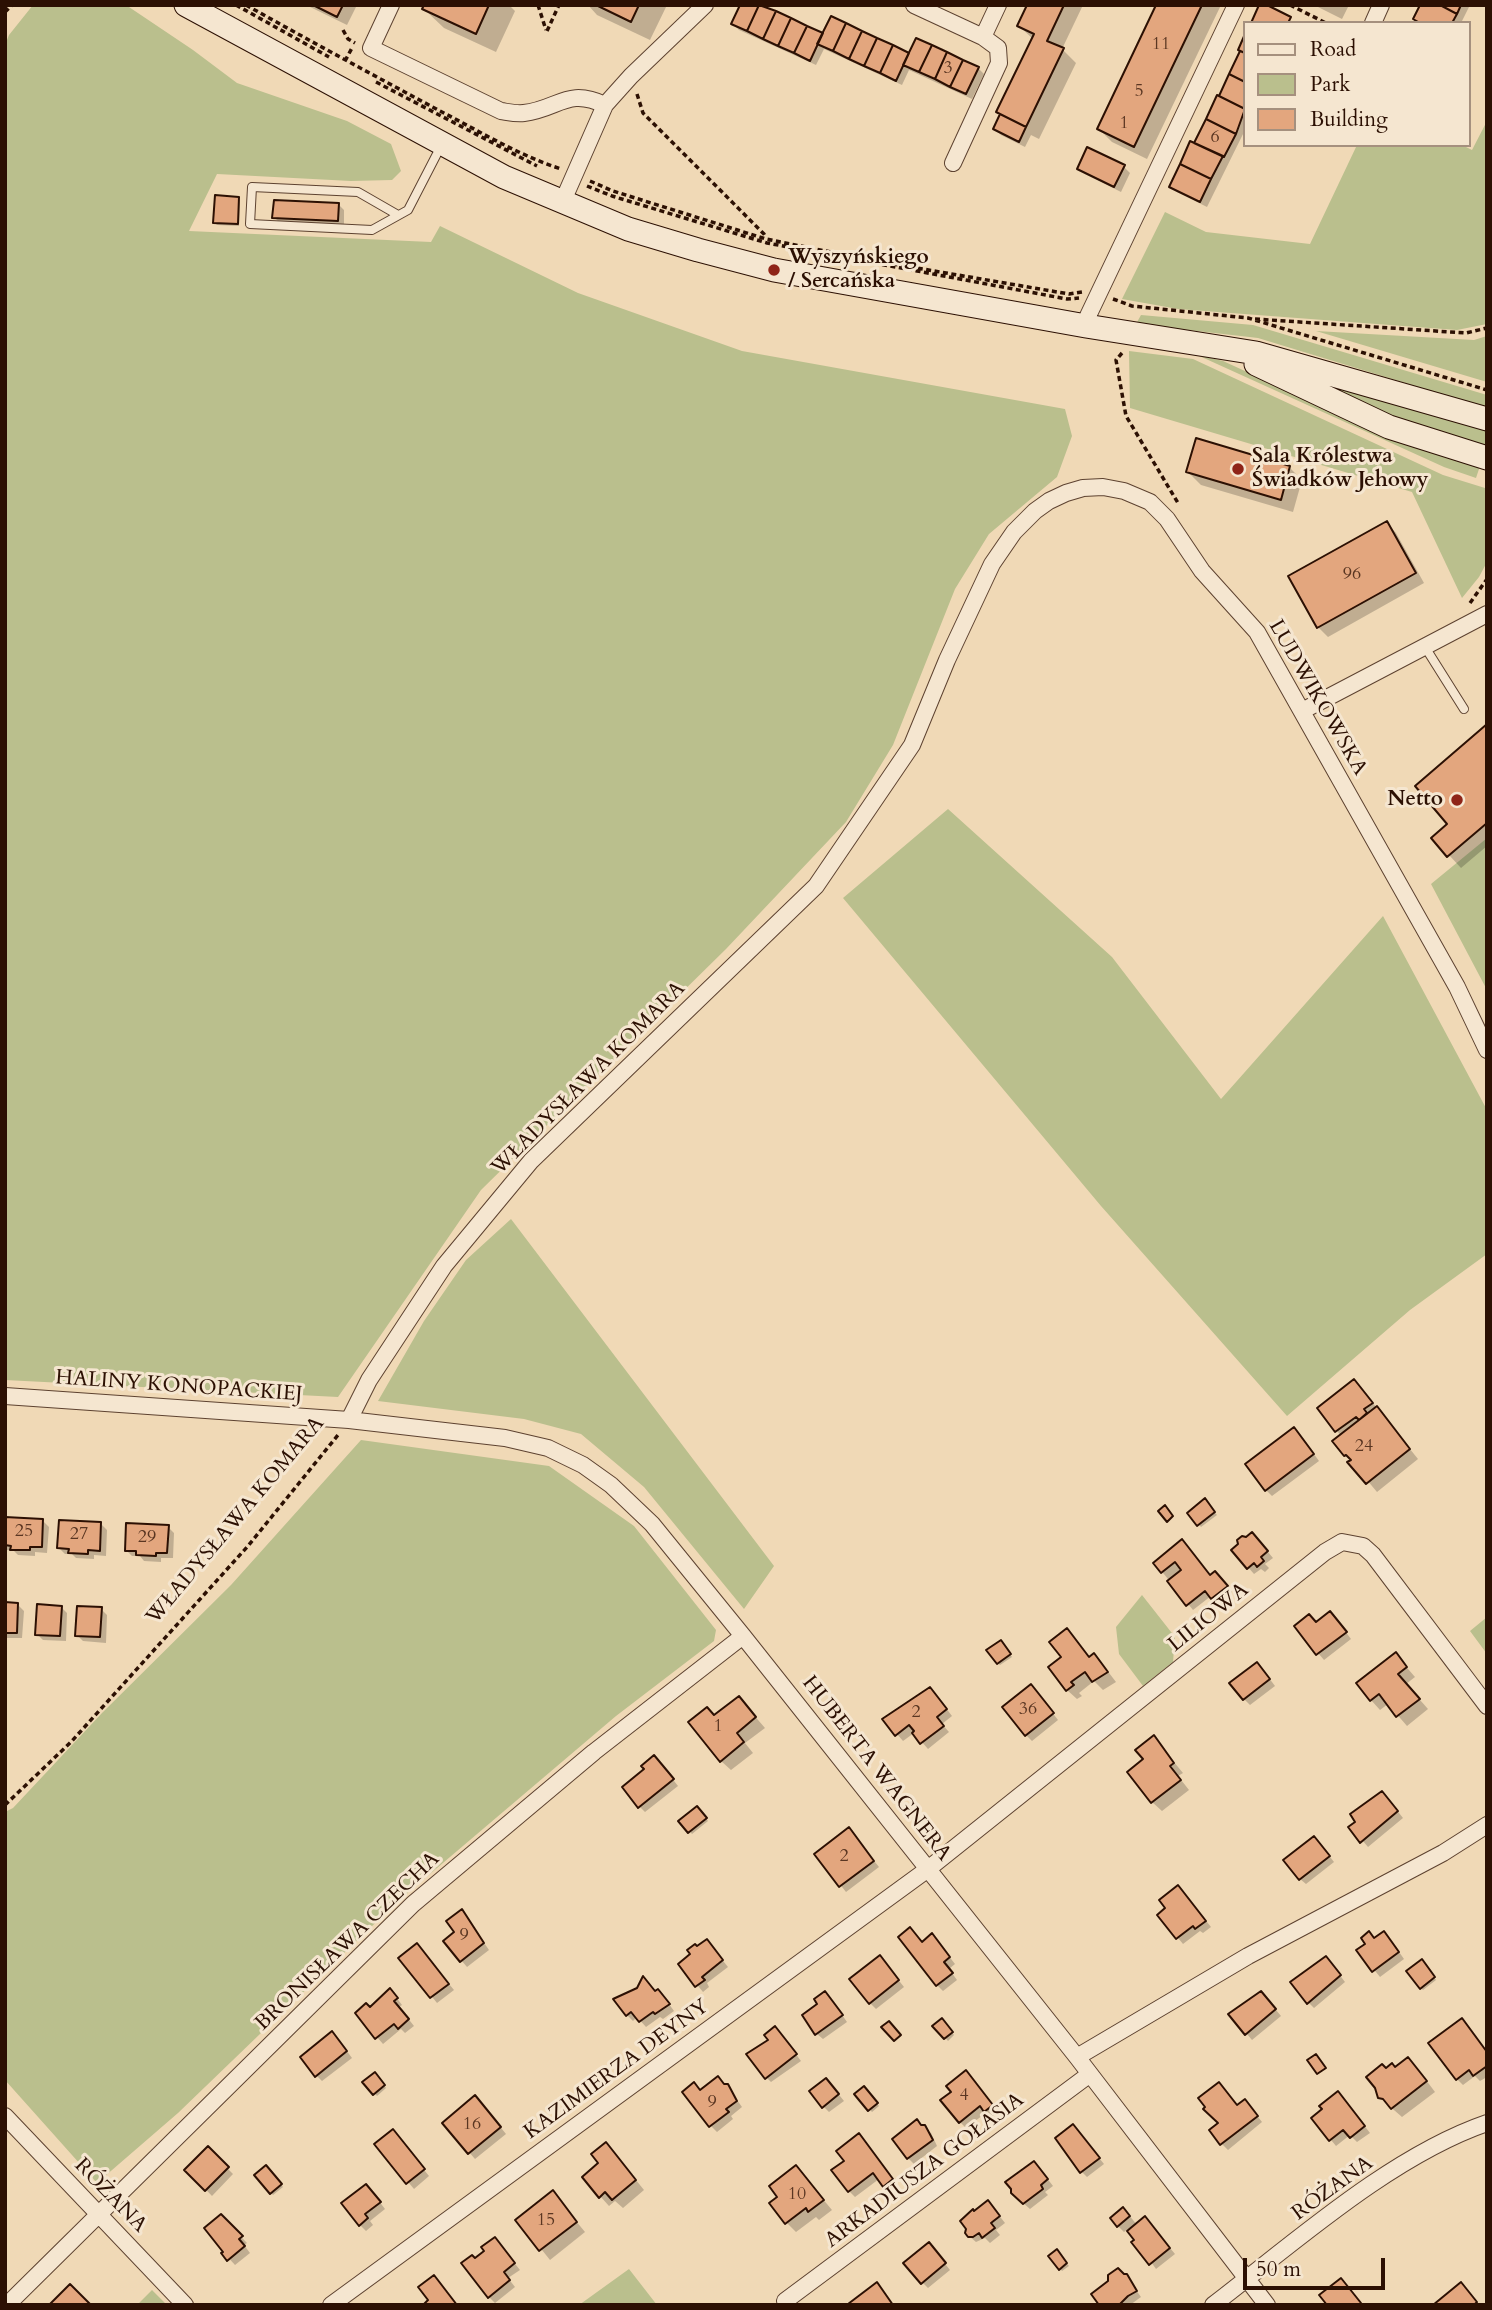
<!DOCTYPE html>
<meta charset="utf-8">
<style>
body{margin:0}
#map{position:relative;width:1492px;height:2310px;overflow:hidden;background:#f0d9b6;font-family:Cardo,serif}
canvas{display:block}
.frame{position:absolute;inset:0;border:7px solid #2c1003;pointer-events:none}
.legend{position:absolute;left:1243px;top:21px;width:228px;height:126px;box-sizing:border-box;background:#f5e6d0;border:2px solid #a5907e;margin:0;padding:9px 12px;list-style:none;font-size:21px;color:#2c1003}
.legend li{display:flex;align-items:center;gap:14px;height:35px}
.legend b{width:35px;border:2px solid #a5907e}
.scale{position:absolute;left:1243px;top:2258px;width:142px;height:32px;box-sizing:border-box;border:4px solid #2c1003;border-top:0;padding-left:9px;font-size:21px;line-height:24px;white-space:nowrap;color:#2c1003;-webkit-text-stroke:5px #f5e6d0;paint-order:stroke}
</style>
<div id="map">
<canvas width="1492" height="2310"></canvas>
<div class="frame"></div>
<ul class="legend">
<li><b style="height:9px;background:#f5e6d0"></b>Road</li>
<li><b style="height:19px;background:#babf8d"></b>Park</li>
<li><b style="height:19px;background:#e3a67e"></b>Building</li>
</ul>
<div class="scale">50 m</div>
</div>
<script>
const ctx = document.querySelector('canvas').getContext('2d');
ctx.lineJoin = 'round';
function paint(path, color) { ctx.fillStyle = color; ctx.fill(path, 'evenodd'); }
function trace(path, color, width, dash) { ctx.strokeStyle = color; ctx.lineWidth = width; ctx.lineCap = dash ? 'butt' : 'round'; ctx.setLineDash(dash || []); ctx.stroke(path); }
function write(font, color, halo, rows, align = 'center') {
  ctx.font = font + ' Cardo,serif'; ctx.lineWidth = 6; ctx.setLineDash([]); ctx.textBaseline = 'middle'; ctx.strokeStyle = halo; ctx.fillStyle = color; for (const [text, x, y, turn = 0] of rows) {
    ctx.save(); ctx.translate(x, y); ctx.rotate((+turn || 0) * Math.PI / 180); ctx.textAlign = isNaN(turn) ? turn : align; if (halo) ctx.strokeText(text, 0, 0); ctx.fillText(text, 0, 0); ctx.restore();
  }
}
const green = new Path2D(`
 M33 5H126L193 50 237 83 347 121 391 144 401 171 392 180 351 181 217 174 189 231 431 242 440 226 578 293 742 351 1065 409 1072 436 1057 477 989 534 955 589 893 745 846 822 726 949 481 1190 338 1397 5 1380V45L9 35Z
 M1487 121V324L1457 330 1403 326 1178 309 1122 299 1165 212 1206 232 1310 244 1357 145H1462L1472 150Z
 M1141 315 1253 325 1487 395V408L1258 338 1136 324Z
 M1316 331 1474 340 1487 336V382Z
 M1129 351 1193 359 1443 475 1485 488 1487 494V562L1479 577 1462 598 1412 492 1130 408Z
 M1195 354 1223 361 1405 444 1480 466 1476 478 1444 467Z
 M1314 379 1487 430V446L1403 420 1309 381Z
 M948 809 1112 957 1221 1099 1383 916 1487 1110V1254L1410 1310 1287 1416 1101 1206 843 898Z
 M1487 838V990L1431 884Z
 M511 1219 774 1566 744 1609 644 1487 581 1434 524 1419 378 1401 424 1321 466 1260Z
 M361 1440 549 1466 634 1526 716 1630 714 1641 616 1716 397 1902 178 2113 97 2183 5 2080V1812L13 1808 102 1713 231 1585Z
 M1142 1595 1175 1637 1173 1662 1143 1686 1119 1654 1116 1627Z
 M1487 1617V1654L1470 1631Z
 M629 2269 657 2305H579Z
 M152 2290 167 2305H137Z`);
const shadow = new Path2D(`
 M306 5H357L347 25Z
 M426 5H509L515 11 496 52 444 28 424 9Z
 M588 5H667L650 40 597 15Z
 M1029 5H1083L1062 49 1076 63 1039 139 1031 135 1025 147 1001 135 995 129 1001 115 998 112 1033 39 1019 26Z
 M1158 5H1221L1147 159 1112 142 1099 129Z
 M1314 5H1349L1342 19Z
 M1422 5H1470L1461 23H1413Z
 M733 24 823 35 978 68 984 74 972 99 909 70 902 85 824 49 816 65 739 30Z
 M1245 41V130L1207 207 1177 192 1171 186 1220 99Z
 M1124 167 1130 173 1121 192 1085 174 1079 168Z
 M238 198 240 201 239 226 217 225 215 223Z
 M338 204 344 210V226L280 223 274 217Z
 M1289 467 1302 480 1293 512 1201 485 1188 472Z
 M1387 523 1396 533 1424 583 1328 637 1318 627Z
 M1487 727V846L1461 868 1449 855V824Z
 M1360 1387 1418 1459 1377 1492 1346 1455 1341 1436 1319 1408Z
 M1300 1435 1319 1461 1272 1496 1266 1490Z
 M1205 1501 1217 1515 1201 1527 1189 1513Z
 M5 1519 43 1521 49 1527 47 1553 35 1552V1556L18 1555 14 1551 7 1550Z
 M101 1524 107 1530 106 1556 94 1555V1559L76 1558 72 1554H65L59 1548Z
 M168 1527 174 1533 173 1558H161V1562L144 1561 140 1556H132L126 1550Z
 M1258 1540 1273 1558 1265 1564 1269 1568 1265 1572 1261 1569 1254 1574 1233 1550Z
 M1182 1542 1211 1577 1221 1579 1232 1592 1218 1603 1211 1596 1193 1610 1155 1563Z
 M5 1604 18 1605 24 1611 22 1638H5Z
 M61 1607 67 1613 66 1641 43 1640 37 1634Z
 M101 1609 107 1615 106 1643 83 1641 77 1635Z
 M1336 1619 1351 1639 1324 1660 1296 1627Z
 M1066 1630 1090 1658 1093 1655 1103 1665 1116 1682 1103 1690 1094 1681 1079 1693 1082 1696 1077 1699 1067 1690 1063 1658Z
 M1003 1644 1012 1657 1000 1665 998 1663Z
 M1396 1655 1415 1677 1406 1684 1428 1709 1407 1726 1388 1704 1380 1710 1371 1700Z
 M1263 1670 1275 1686 1250 1705 1244 1699Z
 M1037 1693 1058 1720 1032 1741 1026 1735Z
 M936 1695 952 1716 942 1724 949 1732 928 1749 914 1733 903 1741 885 1720Z
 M739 1698 765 1728 745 1743 753 1753 731 1770 721 1761 715 1717Z
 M1154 1738 1183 1773 1178 1776 1189 1790 1162 1811 1152 1802 1145 1760Z
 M660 1763 678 1786 645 1812 639 1806Z
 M1388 1799 1403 1818 1368 1847 1351 1827Z
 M697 1808 708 1821 692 1834 681 1821Z
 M854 1836 879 1867 846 1892 816 1854Z
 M1320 1844 1334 1862 1306 1884 1300 1879Z
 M1184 1893 1211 1927 1203 1933 1200 1931 1183 1944 1159 1915Z
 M467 1918 489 1950 467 1967 445 1941 457 1932Z
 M1375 1939H1390L1404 1959 1380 1977 1359 1951Z
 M938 1942 955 1964 949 1969 957 1980 943 1991 937 1985 922 1943Z
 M417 1945 454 1990 437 2003 401 1958Z
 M712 1947 728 1967 707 1983 709 1987 703 1992 680 1964Z
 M885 1963 904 1987 876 2009 870 2003Z
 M1424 1964 1436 1980 1423 1990 1421 1988Z
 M1332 1965 1345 1982 1314 2008 1308 2002Z
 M656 1993 664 1997 674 2011 663 2019 660 2017 646 2027 637 2017 633 2021 627 2015Z
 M396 1997 402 2005 399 2007 414 2026 405 2033 401 2029 383 2044 357 2014Z
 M831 1999 847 2022 823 2039 817 2034Z
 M1267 1999 1281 2016 1252 2040 1231 2015Z
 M941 2020 954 2035 948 2041 935 2026Z
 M781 2034 801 2061 771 2082 765 2076Z
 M338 2039 352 2058 322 2081 316 2075Z
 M1487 2052V2077L1480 2081 1475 2076 1463 2085 1457 2079Z
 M1417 2068 1435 2092 1402 2117 1379 2097 1386 2070Z
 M375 2074 386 2088 377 2096 365 2082Z
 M972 2078 998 2111 992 2117 987 2112 966 2128 960 2122Z
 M727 2086 742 2107 731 2116 733 2119 717 2132 711 2126 701 2092Z
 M832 2086 844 2101 829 2112 823 2106Z
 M864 2089 879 2106 872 2112 857 2095Z
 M1344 2099 1370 2133 1357 2142 1350 2135 1336 2146 1313 2118Z
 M481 2103 506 2134 475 2159 444 2123Z
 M1238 2107 1251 2108 1262 2122 1228 2150 1222 2144 1221 2124Z
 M922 2127 931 2133 937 2146 914 2164 908 2158Z
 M1078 2132 1104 2164 1087 2177 1081 2171Z
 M398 2138 429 2176 414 2189 377 2145Z
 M865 2142 898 2186 890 2192 879 2179 855 2197 849 2191 846 2161Z
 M208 2149 233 2174 212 2196 187 2170Z
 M615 2154 644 2190 623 2208 615 2201 609 2206 600 2196Z
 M266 2167 283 2187 273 2195 256 2175Z
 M796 2167 832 2210 819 2220 816 2217 796 2232 787 2223 779 2197Z
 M1040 2169 1053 2186 1045 2192 1048 2195 1030 2209 1022 2202Z
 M372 2192 385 2209 370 2221 373 2225 366 2231 360 2225Z
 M553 2193 585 2232 550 2260 518 2220Z
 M994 2209 1005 2223 996 2230 1000 2235 990 2243 985 2238 976 2242 969 2236Z
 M1129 2215 1137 2225H1151L1175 2254 1156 2269 1128 2229 1124 2232 1118 2226Z
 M221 2216 247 2243 244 2245 250 2253 235 2265 224 2253Z
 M500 2245 520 2270 508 2278 515 2287 495 2303 489 2297 475 2260Z
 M934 2250 950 2270 928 2288 922 2282Z
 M1056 2251 1069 2266 1062 2271 1050 2256Z
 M1126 2276 1141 2297 1130 2305H1101Z`);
const building = new Path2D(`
 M313 5H343L337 17Z
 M424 5H489L476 34 422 9Z
 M596 5H639L631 22Z
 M740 5H759L747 31 731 24Z
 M759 5 776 11 763 39 747 31Z
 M1027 5H1064L1047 41 1064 48 1026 127 996 112 1034 34 1017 26Z
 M1156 5H1202L1134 147 1097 129Z
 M1259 5H1267L1291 17 1288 23H1251Z
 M1420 5H1440L1457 14 1452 23H1420L1413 19Z
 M1440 5H1461L1457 14Z
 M776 11 791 18 778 46 763 39Z
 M831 16 846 23 833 51 817 44Z
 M791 18 807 26 794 53 778 46Z
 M846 23 862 31 849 59 833 51Z
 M807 26 823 33 810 61 794 53Z
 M862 31 877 38 864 66 849 59Z
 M1245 34V53L1238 50Z
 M877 38 893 45 880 73 864 66Z
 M916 38 932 45 919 72 903 65Z
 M893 45 909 53 896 81 880 73Z
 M932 45 947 52 935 79 919 72Z
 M1240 51 1245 53V82L1229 74Z
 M947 52 963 60 950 87 935 79Z
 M963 60 979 67 966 94 950 87Z
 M1229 74 1245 82V109L1219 96Z
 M1217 95 1245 109 1236 134 1206 119Z
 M1000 114 1026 127 1019 142 993 129Z
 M1206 119 1236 134 1224 157 1194 143Z
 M1190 141 1223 156 1211 179 1180 164Z
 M1087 147 1125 165 1114 187 1077 169Z
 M1180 164 1211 179 1200 202 1169 187Z
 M215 195 239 197 238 224 213 223Z
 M274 200 339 203 338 221 272 218Z
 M1196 438 1290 466 1281 500 1186 472Z
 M1387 521 1416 573 1317 628 1288 576Z
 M1487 724V823L1447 857 1431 838 1447 824 1415 786Z
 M1354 1379 1373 1403 1364 1409 1367 1413 1359 1420 1356 1417 1335 1432 1317 1408Z
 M1377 1406 1410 1449 1366 1484 1347 1462 1351 1460 1346 1455 1344 1456 1332 1441Z
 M1294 1427 1314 1454 1265 1491 1245 1464Z
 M1205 1498 1215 1512 1197 1526 1187 1513Z
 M1165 1505 1173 1516 1167 1522 1158 1511Z
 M5 1517 43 1519 42 1547H30V1550H10L11 1546 5 1545Z
 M59 1520 101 1522 100 1551 88 1550V1554L68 1553 69 1549 57 1548Z
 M126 1523 169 1525 167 1553H156V1556L136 1555V1551H125Z
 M1252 1532 1268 1551 1261 1557 1264 1561 1257 1567 1254 1563 1247 1569 1231 1550 1238 1544 1237 1540 1242 1536 1246 1537Z
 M1182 1539 1210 1575 1215 1571 1228 1586 1211 1599 1205 1591 1186 1606 1167 1581 1181 1570 1175 1562 1161 1573 1153 1563Z
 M5 1602 18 1603 17 1633H5Z
 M37 1604 62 1606 60 1636 35 1635Z
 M77 1606 102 1607 100 1637 75 1636Z
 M1330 1611 1347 1632 1316 1655 1294 1626 1309 1614 1316 1622Z
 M1067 1628 1089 1657 1094 1653 1108 1672 1092 1682 1085 1672 1071 1682 1074 1685 1066 1691 1048 1667 1061 1657 1049 1642Z
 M1001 1640 1011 1654 997 1664 986 1650Z
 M1396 1652 1407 1667 1398 1674 1420 1699 1396 1717 1379 1694 1370 1701 1356 1683Z
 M1257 1662 1270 1679 1243 1700 1229 1683Z
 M1031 1684 1054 1713 1025 1736 1002 1707Z
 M930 1687 947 1709 937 1717 944 1726 920 1744 912 1733 914 1731 909 1725 895 1736 882 1719Z
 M739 1696 756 1717 737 1733 744 1742 720 1762 688 1722 707 1707 714 1715Z
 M1154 1735 1174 1763 1170 1766 1181 1780 1151 1803 1127 1772 1143 1759 1135 1750Z
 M654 1755 674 1779 638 1808 622 1787 644 1769 641 1766Z
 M1382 1791 1398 1811 1360 1843 1348 1827 1355 1822 1350 1814Z
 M697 1806 707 1818 688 1833 678 1821Z
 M849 1827 874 1861 839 1887 814 1854Z
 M1314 1836 1330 1856 1299 1880 1283 1860Z
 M1178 1885 1206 1921 1195 1929 1193 1926 1176 1939 1157 1915 1165 1908 1159 1900Z
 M462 1909 484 1943 460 1962 443 1941 454 1932 446 1921Z
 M910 1927 922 1942 932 1933 950 1957 944 1962 953 1973 936 1986 898 1937Z
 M1369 1931 1374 1938 1384 1931 1399 1952 1372 1972 1356 1950 1365 1944 1361 1938Z
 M707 1939 723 1960 702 1977 705 1980 695 1987 678 1964 690 1954 687 1950 695 1944 697 1946Z
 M417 1943 449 1984 430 1998 398 1958Z
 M880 1955 899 1980 869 2004 849 1979Z
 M1326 1956 1341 1975 1307 2004 1290 1982Z
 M1422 1959 1435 1977 1420 1989 1406 1971Z
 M643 1976 655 1991 658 1989 670 2004 655 2014 653 2012 639 2022 631 2012 626 2016 613 1999 637 1988Z
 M390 1988 398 1998 394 2001 409 2019 398 2029 394 2024 375 2039 355 2013 366 2003 370 2007Z
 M825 1991 843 2015 815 2035 802 2015 817 2004 814 1999Z
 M1261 1991 1276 2009 1245 2035 1228 2014Z
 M942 2018 953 2032 944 2039 932 2026Z
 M1462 2018 1487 2052V2066L1473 2076 1469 2070 1456 2080 1428 2043Z
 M889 2021 901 2035 894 2041 881 2027Z
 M775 2026 797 2054 765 2079 746 2054 768 2040 764 2035Z
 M332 2031 347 2051 315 2077 300 2057Z
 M1316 2054 1326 2068 1317 2074 1307 2060Z
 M1408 2057 1427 2081 1391 2109 1383 2099 1378 2098 1375 2088 1366 2077 1382 2064 1386 2068 1392 2063 1395 2067Z
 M966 2070 993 2105 984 2112 980 2106 959 2123 940 2100 951 2092 946 2086Z
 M375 2072 385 2085 373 2095 362 2082Z
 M718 2076 724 2084H728L737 2101 726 2109 729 2112 709 2127 682 2092 694 2082 700 2090Z
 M826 2078 839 2094 822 2108 809 2091Z
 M1219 2082 1237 2105 1245 2099 1258 2116 1220 2145 1209 2130 1218 2123 1203 2109 1205 2107 1198 2098Z
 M864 2086 878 2103 868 2111 854 2094Z
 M1338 2091 1365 2126 1350 2138 1343 2130 1329 2141 1311 2118 1322 2109 1319 2106Z
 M475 2095 501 2127 468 2154 442 2123Z
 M917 2119 921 2125H925L933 2140 907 2159 892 2139Z
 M1073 2124 1100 2158 1080 2173 1055 2138Z
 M393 2129 425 2169 406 2184 374 2144Z
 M859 2133 893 2179 883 2187 873 2173 848 2192 831 2170 844 2161 836 2151Z
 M606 2142 636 2180 612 2200 605 2192 599 2198 582 2177 598 2163 591 2154Z
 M208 2146 229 2167 205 2191 184 2170Z
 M1034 2161 1048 2179 1041 2185 1043 2189 1023 2204 1011 2193V2189L1005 2182Z
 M266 2165 282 2184 270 2194 254 2175Z
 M796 2165 824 2200 808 2212 806 2208 785 2224 769 2203 777 2197 769 2186Z
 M366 2184 381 2202 365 2214 368 2218 359 2226 341 2203Z
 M553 2190 577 2222 539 2251 515 2220Z
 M988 2200 1000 2216 991 2223 995 2228 982 2238 979 2233 973 2237H968L965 2233 966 2229 960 2221 973 2209 974 2211Z
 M1123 2207 1130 2216 1117 2227 1110 2218Z
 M221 2214 243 2236 239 2239 245 2246 227 2261 221 2253 223 2252 204 2228Z
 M1145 2216 1170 2248 1149 2265 1131 2242 1134 2240 1127 2231Z
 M495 2237 515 2263 504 2272 510 2280 488 2298 461 2263 472 2255 475 2258 484 2251 481 2247Z
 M929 2242 946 2263 921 2284 903 2263Z
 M1057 2249 1067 2263 1059 2270 1048 2256Z
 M1118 2268 1124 2274H1127L1137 2291 1128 2296 1119 2305H1099L1091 2294 1108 2281V2275Z
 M434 2275 457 2305H423L428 2300 418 2287Z
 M1341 2278 1361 2303 1359 2305H1327L1319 2295Z
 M877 2282 893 2305H849L848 2304Z
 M1461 2282 1477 2302 1474 2305H1433Z
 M70 2284 91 2305H49Z`);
const path = new Path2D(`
 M236 5 329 57
 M246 5C310 41 375 76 440 111 479 131 518 155 561 169
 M538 5 546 30
 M1290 5 1326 23
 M5 12 12 5
 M343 30 348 39 355 43
 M547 31 559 5
 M345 61 353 46
 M376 82 537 166
 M637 94 643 113 764 234 766 238
 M590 181 613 191 766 239 870 260 1069 294 1082 292
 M587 186 612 196 767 243 1067 299 1079 298
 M1113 299 1132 306 1248 318 1487 390
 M1255 319 1466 333 1487 328
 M1122 353 1116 360 1126 416 1178 503
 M1470 603 1487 579
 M5 1805 71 1742 248 1546 338 1435`);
const lane = new Path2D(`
 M398 215 358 192 252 187 250 224 372 230 408 210 441 146
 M1425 647 1464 709`);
const street = new Path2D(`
 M391 5 371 48 501 111C508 112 516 114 524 113 559 109 567 87 605 105
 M914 5 983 37 998 48 999 63 953 163
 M1373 23 1381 5
 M983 37 998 5
 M562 203 605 105 631 76 705 5
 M1086 326 1088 316 1236 5
 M1302 711 1487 614
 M5 1396 349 1420 505 1438 548 1448 583 1465 611 1485 652 1524 743 1636 1077 2057 1267 2305
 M349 1420 369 1380 444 1266 531 1161 816 886 912 745 947 660 992 564 1014 532 1035 511 1049 501 1066 493 1083 488 1103 487 1124 491 1150 502 1167 519 1202 571 1257 632 1457 987 1487 1050
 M1077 2057 1248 1956 1443 1853 1487 1825
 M5 2116 185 2305
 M785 2301 1090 2074
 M7 2305 413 1904 594 1752 743 1636
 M331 2305 928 1869 1325 1552 1342 1542 1363 1546 1373 1555 1487 1706
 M1213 2305C1294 2243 1391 2156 1487 2123`);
const secondary = new Path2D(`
 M186 5 504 177 628 229 698 250 774 270 1086 326 1256 353 1487 419
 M1256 364 1389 427 1487 458`);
const markers = [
 [774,270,7,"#8f2418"],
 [1238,469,7,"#8f2418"],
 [1457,800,7,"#8f2418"]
];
const numberNames = [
 ["11",1161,45],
 ["3",948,69],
 ["5",1139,92],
 ["1",1124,124],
 ["6",1215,138],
 ["96",1352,575],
 ["24",1364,1447],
 ["25",24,1532],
 ["27",79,1535],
 ["29",147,1538],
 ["36",1028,1710],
 ["2",916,1713],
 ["1",718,1727],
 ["2",844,1857],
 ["9",464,1936],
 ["4",964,2096],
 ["9",712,2103],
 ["16",472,2125],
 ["10",797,2195],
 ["15",546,2221]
];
const poiNames = [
 ["Wyszyńskiego",788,258],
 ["/ Sercańska",788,282],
 ["Sala Królestwa",1252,457],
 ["Świadków Jehowy",1252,481],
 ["Netto",1443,800,"right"]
];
const streetNames = [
 ["LUDWIKOWSKA",1317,698,60],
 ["WŁADYSŁAWA KOMARA",589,1079,-45],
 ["HALINY KONOPACKIEJ",179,1387,4],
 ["WŁADYSŁAWA KOMARA",236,1521,-50],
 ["LILIOWA",1209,1618,-39],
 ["HUBERTA WAGNERA",876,1769,52],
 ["BRONISŁAWA CZECHA",348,1942,-44],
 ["KAZIMIERZA DEYNY",617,2070,-36],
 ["ARKADIUSZA GOŁASIA",925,2171,-37],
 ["RÓŻANA",1333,2189,-36],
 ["RÓŻANA",110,2196,46]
];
paint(green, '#babf8d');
paint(shadow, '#0003');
paint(building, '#e3a67e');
trace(building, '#2c1003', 2);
trace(lane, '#5d4230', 10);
trace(street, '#5d4230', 18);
trace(secondary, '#2c1003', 25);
trace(path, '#2c1003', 3.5, [5, 3.5]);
trace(lane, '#f5e6d0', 8);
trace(street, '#f5e6d0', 16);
trace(secondary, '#f5e6d0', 23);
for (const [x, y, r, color] of markers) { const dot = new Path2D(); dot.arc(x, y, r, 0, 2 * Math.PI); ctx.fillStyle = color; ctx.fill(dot); trace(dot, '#f5e6d0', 2.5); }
write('18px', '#5a3622', null, numberNames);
write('bold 21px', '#2c1003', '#f5e6d0', poiNames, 'left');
write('21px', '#2c1003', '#f5e6d0', streetNames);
</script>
